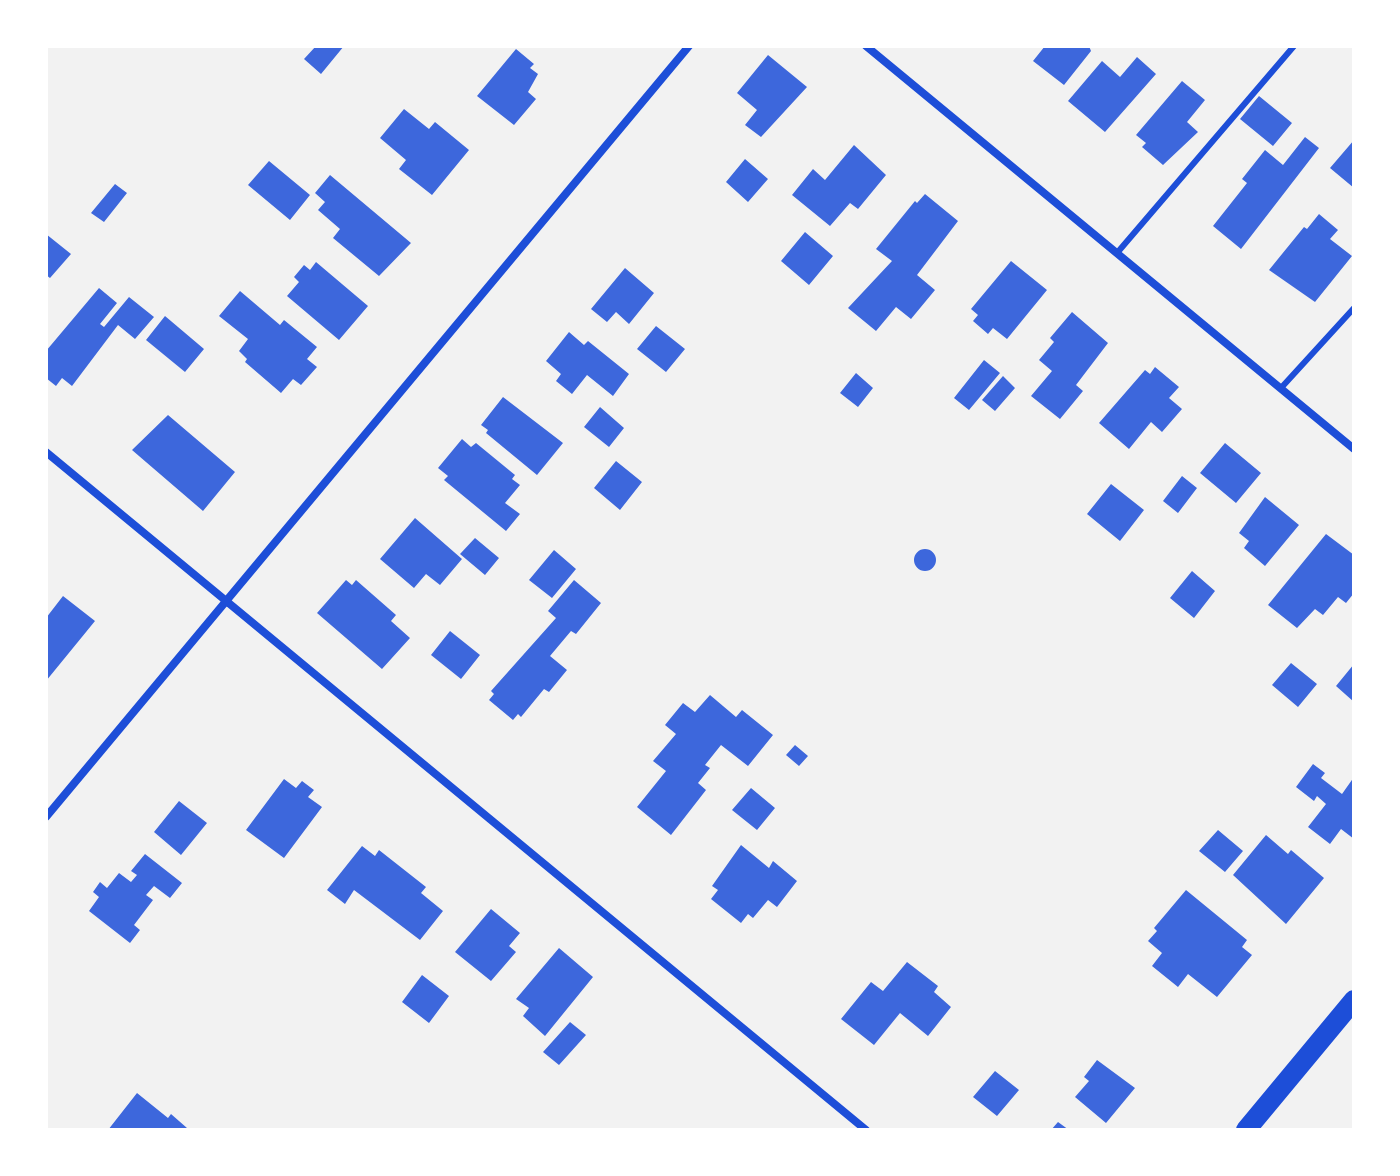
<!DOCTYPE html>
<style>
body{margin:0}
#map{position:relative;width:1400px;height:1176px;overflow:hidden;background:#f2f2f2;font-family:"Sofia Sans Condensed",sans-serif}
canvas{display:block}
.frame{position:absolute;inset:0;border:48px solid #fff;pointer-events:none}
</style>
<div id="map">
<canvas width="1400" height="1176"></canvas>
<div class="frame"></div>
</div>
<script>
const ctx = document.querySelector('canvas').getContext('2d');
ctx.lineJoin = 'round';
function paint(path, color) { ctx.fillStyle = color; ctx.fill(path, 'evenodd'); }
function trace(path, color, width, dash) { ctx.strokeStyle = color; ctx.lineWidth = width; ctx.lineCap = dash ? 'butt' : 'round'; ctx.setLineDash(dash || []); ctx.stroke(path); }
const building = new Path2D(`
 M316 46H344L321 74 304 59Z
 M1045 46H1089L1091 51 1064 85 1033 61Z
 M516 49 534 64 530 68 538 74 528 92 536 99 514 125 477 96Z
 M768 55 807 87 761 137 745 125 757 110 737 93Z
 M1137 57 1156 74 1105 132 1068 101 1102 61 1120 77Z
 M1182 81 1205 100 1187 122 1198 132 1163 165 1142 147 1146 143 1136 135Z
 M1259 96 1292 123 1273 146 1240 119Z
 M404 109 429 129 435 122 469 150 432 195 399 169 406 160 380 138Z
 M1305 137 1319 148 1241 249 1213 226 1247 183 1242 179 1265 150 1283 165Z
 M1354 140V188L1330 168Z
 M854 145 886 175 858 209 850 203 830 226 792 195 813 169 825 180Z
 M745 159 768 179 748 202 726 182Z
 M269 161 310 195 290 220 248 185Z
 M330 175 411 243 379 276 333 238 340 229 318 210 325 202 315 193Z
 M115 184 127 193 104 222 91 213Z
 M925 194 958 221 917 275 935 290 911 319 896 307 876 331 848 308 892 261 876 249 915 201 917 203Z
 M1319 214 1338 230 1330 239 1352 256 1315 302 1269 270 1304 227 1307 229Z
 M805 232 833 256 809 285 781 261Z
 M46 234 71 254 50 278 46 275Z
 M1011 261 1047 290 1007 339 993 328 988 334 973 321 978 315 971 309Z
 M316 262 368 306 339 340 287 296 299 282 294 277 304 265 310 270Z
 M625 268 654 293 629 324 616 312 607 322 591 309Z
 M99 288 117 303 100 324 104 327 129 297 154 317 135 339 118 325 72 386 62 378 56 386 46 378V351Z
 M240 291 280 325 284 320 317 347 307 359 317 367 301 385 293 379 281 393 245 362 247 359 239 351 248 339 219 316Z
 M1072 312 1108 343 1076 385 1083 391 1060 419 1031 396 1052 371 1039 360 1054 342 1050 338Z
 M165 316 204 349 185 372 146 340Z
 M656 326 685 349 666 372 637 349Z
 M569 332 584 345 588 341 629 374 613 396 587 375 572 394 556 381 561 374 546 361Z
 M984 360 1000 373 969 410 954 398Z
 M1155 367 1179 387 1169 398 1182 409 1162 432 1151 422 1129 449 1099 423 1145 370 1150 374Z
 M856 373 873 388 858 407 840 393Z
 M1003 376 1015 388 995 411 982 400Z
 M503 397 563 443 537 475 486 433 488 430 481 425Z
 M600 407 624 428 609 447 584 427Z
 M168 415 235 472 203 511 132 450Z
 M462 439 471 447 476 443 515 475 512 479 520 485 505 503 520 514 506 531 444 480 448 476 438 468Z
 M1225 443 1261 473 1236 503 1200 473Z
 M616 461 642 482 620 510 594 488Z
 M1182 476 1197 488 1178 513 1163 501Z
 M1111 484 1144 510 1120 541 1087 514Z
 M1265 497 1299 525 1265 566 1244 548 1249 541 1239 533Z
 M415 518 462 559 440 585 426 574 414 588 380 559Z
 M1326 534 1354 555V593L1346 603 1338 597 1323 615 1315 609 1297 628 1268 605Z
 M475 538 499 558 485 575 460 554Z
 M914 560a11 11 0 1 1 22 0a11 11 0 1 1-22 0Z
 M554 550 576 569 552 598 529 580Z
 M1192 571 1215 591 1194 618 1170 598Z
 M346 580 352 585 356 580 396 615 391 621 410 638 382 669 317 613Z
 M574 580 601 603 576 634 571 631 550 656 567 670 549 692 544 689 521 717 518 714 513 720 489 700 494 694 491 691 556 618 548 611Z
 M63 596 95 621 46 681V618Z
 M450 631 480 655 461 679 431 655Z
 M1291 663 1317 684 1298 707 1272 685Z
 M1354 664V702L1336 686Z
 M710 695 736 717 742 710 773 735 748 766 721 745 705 765 710 768 698 783 706 790 671 835 637 807 666 771 653 761 676 734 665 725 683 703 695 712Z
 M795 745 808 756 799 766 786 755Z
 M1313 764 1325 773 1321 778 1342 794 1354 777V839L1341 829 1330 844 1308 827 1326 804 1317 796 1314 801 1296 787Z
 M284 779 296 788 302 781 314 790 308 797 322 807 284 858 246 830Z
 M751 788 775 808 757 830 732 810Z
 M179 801 207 823 181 855 154 832Z
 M1218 830 1243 851 1225 872 1199 851Z
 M1266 835 1288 854 1291 850 1324 878 1286 924 1233 875Z
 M741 845 769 868 773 861 797 881 777 907 768 900 753 918 748 914 741 923 711 899 718 890 712 886Z
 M362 846 375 856 379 850 426 887 421 893 443 911 420 940 354 890 345 904 327 890Z
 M145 854 182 883 170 898 154 886 146 895 153 900 134 925 140 930 130 943 89 911 99 897 93 892 100 882 107 888 119 873 131 882 137 875 131 871Z
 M1186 890 1247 940 1242 947 1252 955 1217 997 1188 974 1178 987 1152 966 1162 953 1148 941 1157 931 1154 928Z
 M491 909 520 933 509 946 516 952 491 981 455 952Z
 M559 948 593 977 545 1036 523 1016 529 1008 516 999Z
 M907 962 938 986 934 992 951 1007 928 1036 900 1013 874 1045 841 1019 871 982 883 991Z
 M422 975 449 996 429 1023 402 1002Z
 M570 1022 586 1035 559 1065 543 1052Z
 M1097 1060 1135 1088 1106 1123 1075 1097 1089 1081 1084 1077Z
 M995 1071 1019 1090 997 1116 973 1097Z
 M137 1093 168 1118 171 1114 187 1128 108 1130Z
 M1058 1122 1069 1130H1051Z`);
const service = new Path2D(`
 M1117 253 1294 46
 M1281 388 1354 308`);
const minor = new Path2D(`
 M866 46 1354 449
 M46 452 866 1130
 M46 817 689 46`);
const primary = new Path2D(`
 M1246 1130 1354 1000`);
paint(building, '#3d67dc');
trace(service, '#1d4ed8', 6);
trace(minor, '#1d4ed8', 8);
trace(primary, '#1d4ed8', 20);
</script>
